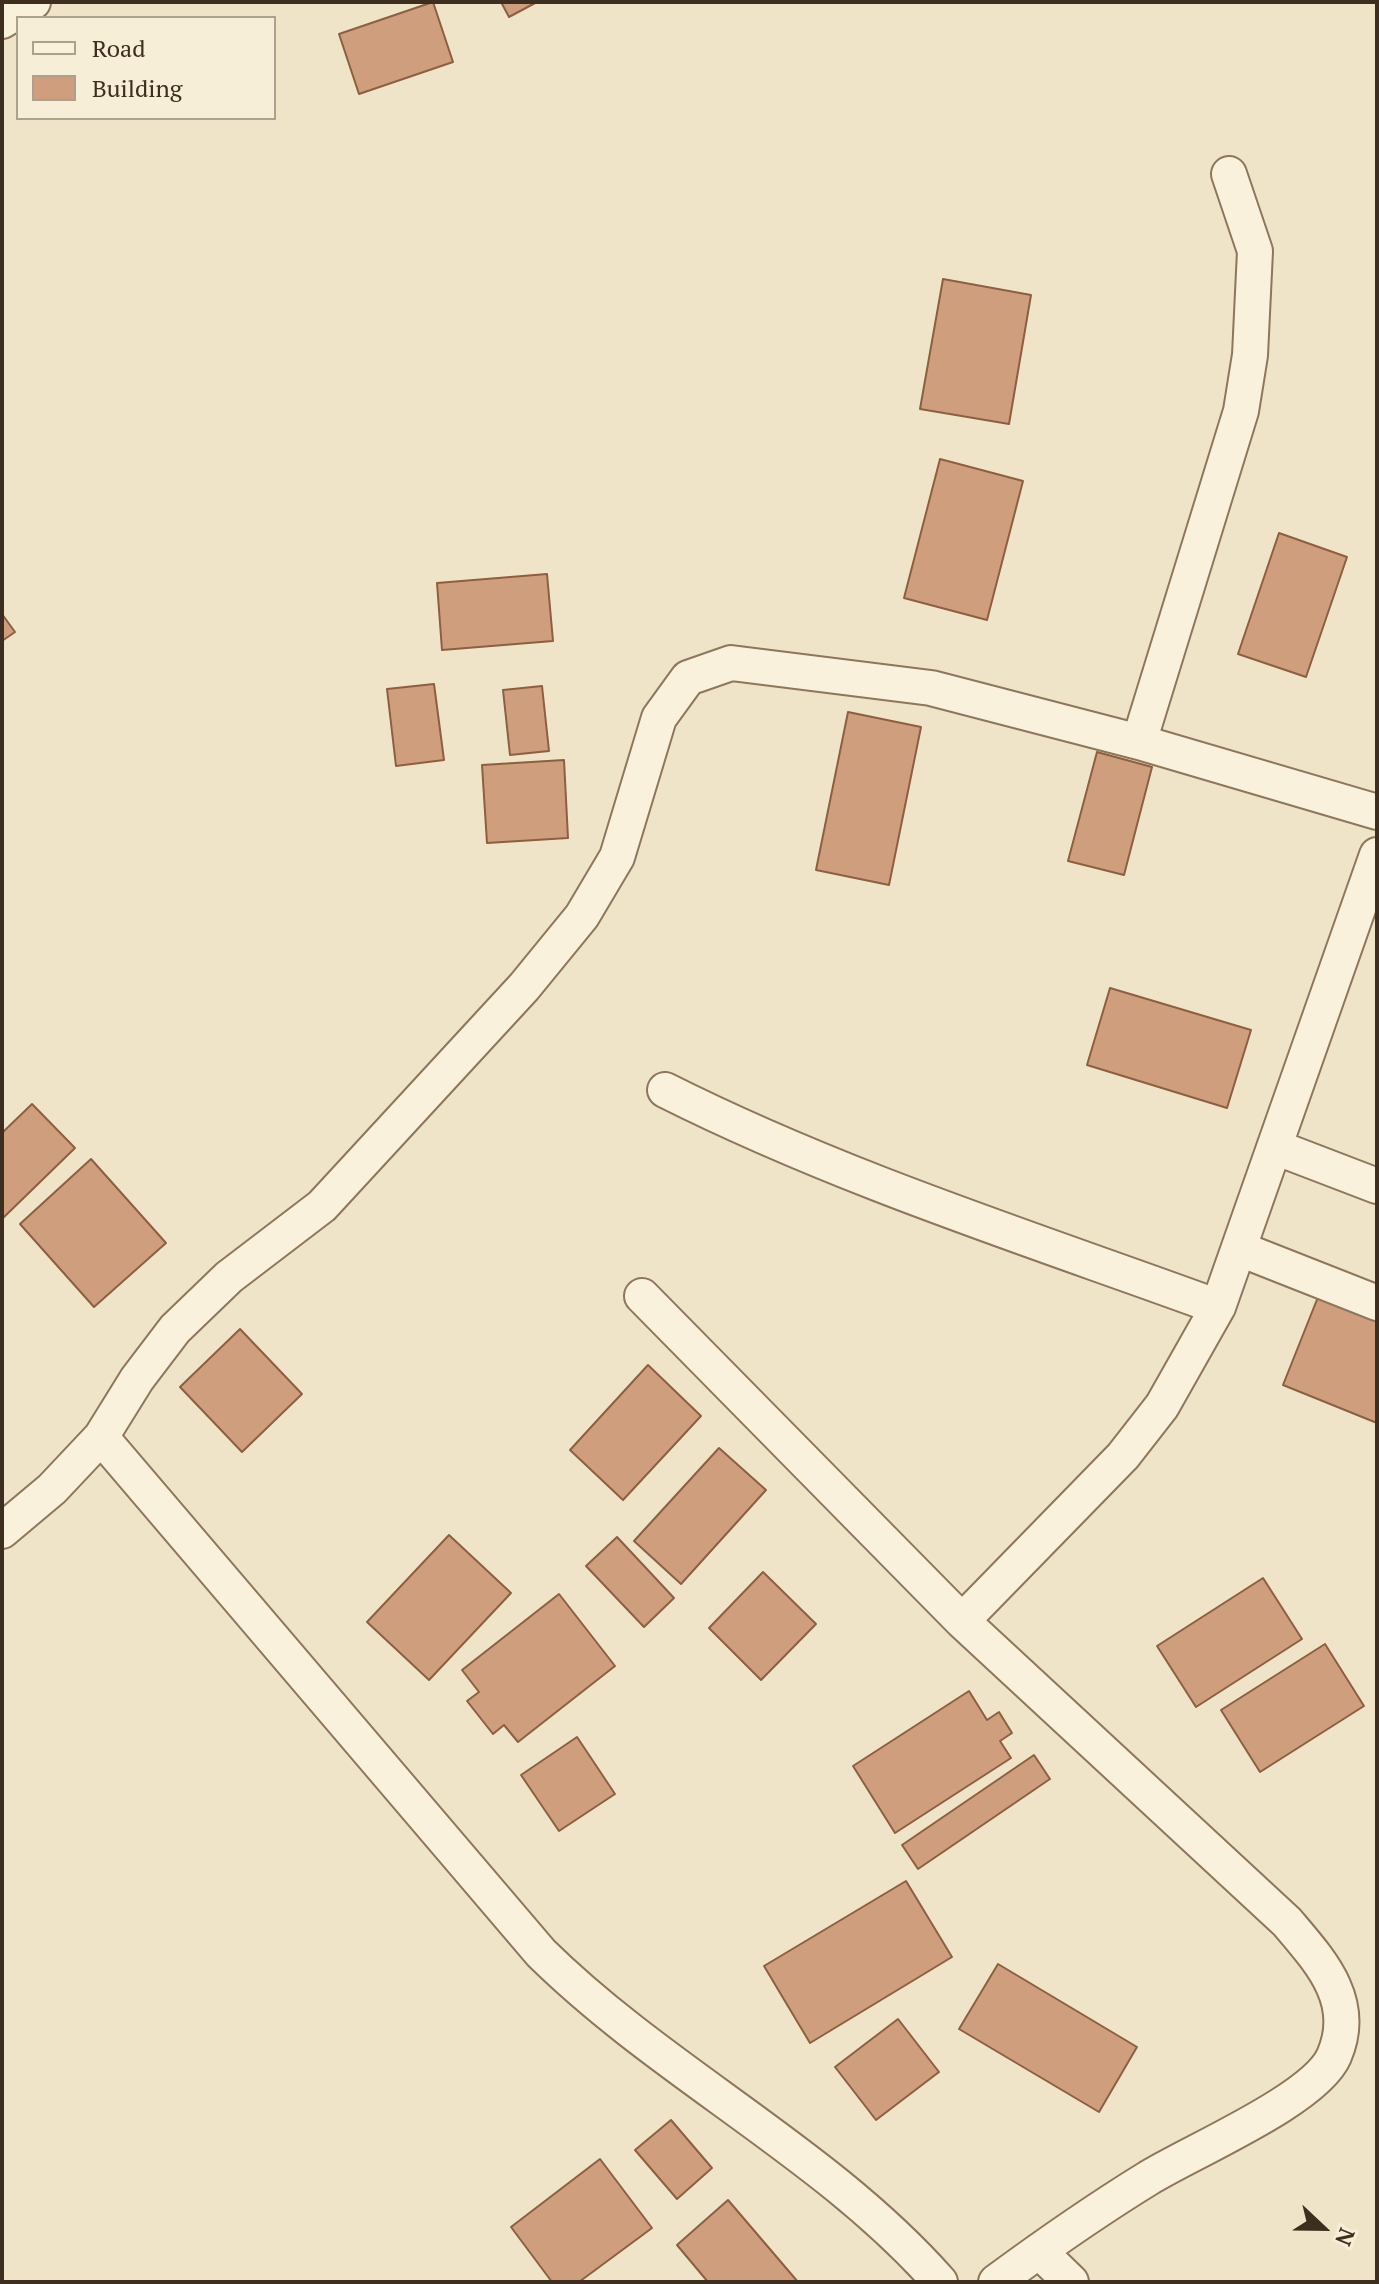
<!DOCTYPE html>
<style>
body{margin:0}
#map{position:relative;width:1379px;height:2284px;overflow:hidden;background:#f0e4c8;font-family:"PT Serif",serif}
canvas{display:block}
.frame{position:absolute;inset:0;border:4px solid #3d2e20;pointer-events:none}
.legend{position:absolute;left:16px;top:16px;width:260px;height:104px;box-sizing:border-box;background:#f7eed8;border:2px solid #ada18e;margin:0;padding:10px 14px;list-style:none;font-size:24px;color:#3d2e20}
.legend li{display:flex;align-items:center;gap:16px;height:40px}
.legend b{width:40px;border:2px solid #ada18e}
.north{position:absolute;left:1283px;top:2188px;width:80px;height:80px;-webkit-text-stroke:6px #f7eed8;paint-order:stroke;rotate:112deg;font-size:22px;font-weight:700;line-height:32px;text-align:center;color:#3d2e20}
.north::after{content:'';display:block;margin:auto;width:28px;height:36px;background:#3d2e20;clip-path:polygon(50% 0,100% 100%,50% 72%,0 100%)}
</style>
<div id="map">
<canvas width="1379" height="2284"></canvas>
<div class="frame"></div>
<ul class="legend">
<li><b style="height:10px;background:#faf1dc"></b>Road</li>
<li><b style="height:22px;background:#cf9f7d"></b>Building</li>
</ul>
<div class="north">N</div>
</div>
<script>
const ctx = document.querySelector('canvas').getContext('2d');
ctx.lineJoin = 'round';
function paint(path, color) { ctx.fillStyle = color; ctx.fill(path, 'evenodd'); }
function trace(path, color, width, dash) { ctx.strokeStyle = color; ctx.lineWidth = width; ctx.lineCap = dash ? 'butt' : 'round'; ctx.setLineDash(dash || []); ctx.stroke(path); }
const building = new Path2D(`
 M433 2 453 62 359 94 339 34Z
 M501 2H537L509 17Z
 M943 279 1031 295 1009 424 920 409Z
 M940 459 1023 481 987 620 904 598Z
 M1279 533 1347 557 1306 677 1238 654Z
 M547 574 553 641 442 650 437 583Z
 M2 614 15 632 2 641Z
 M434 684 444 760 396 766 387 689Z
 M542 686 549 751 510 755 503 690Z
 M848 712 921 727 889 885 816 870Z
 M1097 752 1152 767 1124 875 1068 861Z
 M564 760 568 838 487 843 482 765Z
 M1110 988 1251 1030 1227 1108 1087 1065Z
 M32 1104 75 1148 2 1219V1133Z
 M91 1159 166 1243 94 1307 20 1224Z
 M1318 1297 1377 1320V1423L1283 1385Z
 M240 1329 302 1394 242 1452 180 1387Z
 M648 1365 701 1416 623 1500 570 1450Z
 M719 1448 766 1490 681 1584 634 1541Z
 M449 1535 511 1593 429 1680 367 1622Z
 M617 1537 674 1598 644 1627 586 1566Z
 M763 1572 816 1624 761 1680 709 1628Z
 M1263 1578 1302 1639 1196 1707 1157 1646Z
 M559 1594 615 1666 518 1742 504 1725 493 1734 467 1701 479 1692 462 1670Z
 M1325 1644 1364 1706 1260 1772 1221 1710Z
 M969 1691 987 1720 999 1712 1012 1733 1000 1741 1011 1758 895 1833 853 1766Z
 M577 1737 615 1794 559 1831 521 1775Z
 M1034 1755 1050 1779 918 1869 902 1845Z
 M906 1881 952 1957 810 2043 764 1966Z
 M998 1964 1137 2047 1099 2112 959 2029Z
 M898 2019 939 2072 876 2120 835 2067Z
 M671 2120 712 2168 677 2199 635 2150Z
 M600 2159 652 2228 579 2282H552L511 2227Z
 M728 2200 798 2282H708L677 2245Z`);
const street = new Path2D(`
 M2 21 33 2
 M1139 742 1241 411 1250 355 1255 251 1229 174
 M665 1090C842 1179 1032 1239 1218 1307
 M1275 1147 1377 1186
 M1240 1249 1377 1303
 M642 1296 962 1621 1287 1922C1320 1961 1358 2001 1334 2056 1315 2100 1190 2152 1147 2179 1095 2211 1045 2246 996 2282
 M101 1437 541 1953C665 2075 825 2152 940 2282
 M2 1531 52 1489 101 1437 137 1379 175 1329 229 1277 322 1206 524 987 582 916 617 857 659 718 688 678 731 663 931 688 1139 742 1377 812
 M962 1621 1123 1456 1162 1406 1218 1307 1377 855
 M1039 2251 1071 2282`);
paint(building, '#cf9f7d');
trace(building, '#8d5f41', 2);
trace(street, '#8d765c', 38);
trace(street, '#faf1dc', 34);
</script>
